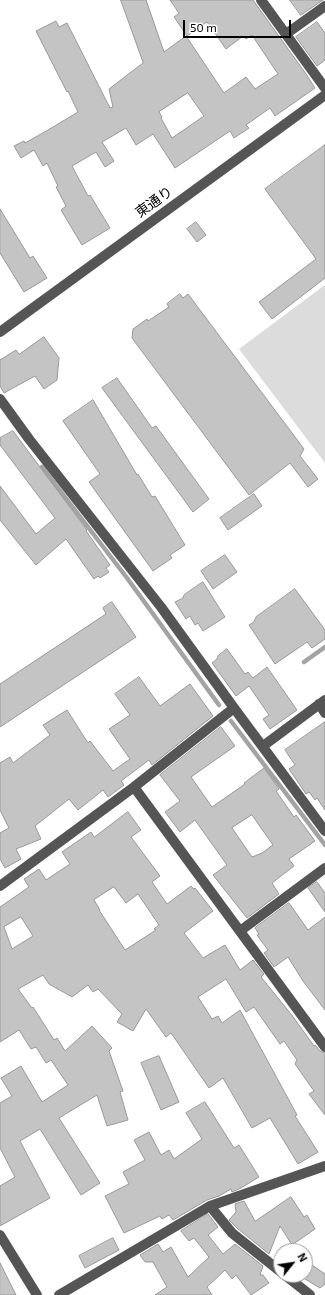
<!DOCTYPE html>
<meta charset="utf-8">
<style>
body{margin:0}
#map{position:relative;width:325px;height:1295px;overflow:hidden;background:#fff;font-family:"Exo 2",sans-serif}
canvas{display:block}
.north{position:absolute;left:273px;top:1243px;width:40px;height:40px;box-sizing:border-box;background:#fff;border:1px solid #999;border-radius:50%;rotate:60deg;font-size:11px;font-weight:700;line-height:16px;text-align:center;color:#000}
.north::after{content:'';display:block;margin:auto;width:14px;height:18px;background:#000;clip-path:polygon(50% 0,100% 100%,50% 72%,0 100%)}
.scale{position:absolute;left:183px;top:20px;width:108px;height:18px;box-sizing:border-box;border:2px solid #000;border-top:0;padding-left:5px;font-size:12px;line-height:14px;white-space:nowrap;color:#000;-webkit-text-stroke:3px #fff;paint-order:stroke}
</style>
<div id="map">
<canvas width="325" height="1295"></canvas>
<div class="north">N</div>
<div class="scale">50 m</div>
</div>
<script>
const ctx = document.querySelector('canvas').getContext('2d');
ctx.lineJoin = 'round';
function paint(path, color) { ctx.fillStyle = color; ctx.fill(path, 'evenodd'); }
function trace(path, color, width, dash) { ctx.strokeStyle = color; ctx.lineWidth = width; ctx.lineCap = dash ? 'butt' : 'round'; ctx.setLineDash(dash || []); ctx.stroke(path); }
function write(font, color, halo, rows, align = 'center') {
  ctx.font = font + ' "Exo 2","Noto Sans JP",sans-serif'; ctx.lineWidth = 3; ctx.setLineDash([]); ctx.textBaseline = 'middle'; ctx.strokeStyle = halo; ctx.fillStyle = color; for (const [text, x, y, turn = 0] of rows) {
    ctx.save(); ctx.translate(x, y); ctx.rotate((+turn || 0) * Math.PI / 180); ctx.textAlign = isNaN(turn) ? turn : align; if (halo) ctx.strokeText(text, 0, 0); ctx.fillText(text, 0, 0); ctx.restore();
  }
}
const green = new Path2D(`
 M325 285V463L239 349Z`);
const stream = new Path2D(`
 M42 467 127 578 219 705
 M304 662 325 647
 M231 721 325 845`);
const building = new Path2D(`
 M121 0H146L164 52 186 36 224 93 246 77 255 89 278 74 252 35 246 39 243 36 226 49 207 22 187 36 174 17 179 13 170 0H253L306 74 315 88 275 116 270 108 246 125 249 128 234 138 230 131 175 168 153 134 136 145 126 128 102 142 114 161 105 167 96 152 72 166 88 196 90 195 110 228 82 245 61 210 66 206 56 187 58 186 47 163 43 166 34 150 21 158 14 146 24 141 25 143 48 130 78 112 68 91 67 92 36 31 56 21 59 27 67 23 110 108 113 107 109 89 143 63ZM188 93 204 116 172 138 161 118 162 117 159 112Z
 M290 0H323L301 15Z
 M317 22 325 33V60L317 66 296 37Z
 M325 145V278L272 319 259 302 316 259 265 189Z
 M0 209 30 258 33 256 47 278 24 292 0 253Z
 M196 222 206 235 197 242 187 229Z
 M180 294 183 298 188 294 304 449 300 456 318 479 308 487 290 463 249 495 132 338 133 329 147 319 148 321 169 307 167 304Z
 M44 337 59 358 57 380 44 389 35 376 4 393 0 386V360L16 350 19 354Z
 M117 378 152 428 156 426 209 499 193 512 102 388Z
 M93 400 137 475 138 474 152 497 155 496 185 545 170 555 172 558 153 571 89 482 100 474 63 421Z
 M13 431 87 530 86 531 110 565 106 568 109 572 100 578 98 576 94 579 66 539 36 565 0 520V486L36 534 55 518 0 445V438Z
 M254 494 262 506 228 530 220 518Z
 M225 555 237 572 213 589 201 571Z
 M203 582 225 617 203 631 198 623 195 625 190 616 186 619 175 602 183 598 184 595Z
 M295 589 325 630V639L312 648 307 642 275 664 249 625 254 622 256 617Z
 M112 602 136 637 0 727V684L106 614 103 608Z
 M227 649 245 674 248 672 253 678 267 667 297 710 270 729 263 719 269 715 249 686 236 696 212 663 217 659 218 656Z
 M139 677 160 706 190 684 213 716 152 765 149 760 121 781 124 785 108 797 103 790 78 810 69 799 35 826 41 839 16 849 21 859 5 868 0 859V833L9 828 0 810V763L10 757 13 763 50 735 43 725 67 710 88 743 90 741 113 771 130 759 109 729 130 715 115 694Z
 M325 722V810L317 798 315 800 309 792 306 794 304 791 289 769 295 765 285 750Z
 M221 727 235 746 191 777 212 807 245 784 244 783 264 768 279 789 276 791 294 817 296 815 315 841 289 859 294 866 272 883 279 894 247 918 213 875 227 865 195 820 180 832 165 812 180 801 160 775ZM252 815 273 845 262 853 252 857 232 828Z
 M128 812 141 830 131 837 160 876 152 882 167 904 191 886 194 889 195 888 213 911 184 933 203 958 225 945 240 970 253 960 264 974 261 977 291 1014 314 1046 315 1045 320 1051 325 1053V1115L309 1094 314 1091 295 1064 297 1060 284 1041 280 1044 254 1007 246 1012 226 979 198 997 212 1019 218 1016 222 1023 240 1010 297 1115 295 1116 318 1152 298 1164 270 1118 252 1128 223 1078 209 1088 171 1033 166 1037 146 1009 133 1031 117 1022 122 1014 98 989 93 992 88 985 72 997 49 984 43 975 18 989 32 1008 33 1007 54 1040 57 1038 65 1051 92 1026 112 1048 109 1051 123 1091 120 1092 128 1120 107 1126 97 1095 59 1118 100 1183 81 1195 40 1129 20 1141 50 1198 0 1226V1186L15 1177 0 1148V1103L12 1096 1 1078 21 1066 42 1102 68 1085 51 1060 46 1063 36 1047 31 1049 19 1030 0 1042V907L29 887 24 879 39 869 46 880 70 864 62 852 91 832 94 837ZM114 887 126 903 138 894 159 925 154 929 156 930 125 950 99 910H100L94 900ZM21 917 33 936 12 949 4 927Z
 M317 882 325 893V912L308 888Z
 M289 903 308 930 325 917V1010L303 981 288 957 274 967 264 953 268 950 257 935 259 934 255 928Z
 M159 1056 179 1102 161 1110 141 1063Z
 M205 1102 234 1148 239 1145 259 1177 241 1188 232 1192 231 1189 219 1196 207 1200 173 1220 169 1215 162 1219 160 1216 124 1233 105 1196 129 1184 123 1172 145 1160 134 1140 149 1132 161 1155 169 1150 174 1159 202 1139 186 1113Z
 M291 1197 304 1217 307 1215 315 1229 292 1245 280 1226 269 1254 237 1228 229 1220 236 1212 235 1204 244 1201 255 1221Z
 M208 1214 218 1227 208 1235 223 1254 235 1244 263 1266 260 1275H263L269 1283 251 1295 236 1275 232 1279 225 1270 207 1287 212 1295H155L167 1287 153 1262H145L140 1255 158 1244 163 1252 171 1247 188 1277 209 1257 194 1238 189 1241 181 1231Z
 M113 1238 119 1250 85 1268 79 1256Z
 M305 1260 325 1274V1284L320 1288 305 1279Z
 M0 1263 16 1295H0Z`);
const minor = new Path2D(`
 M261 0 325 88
 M286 34 325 6
 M0 332 325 95
 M0 399 29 439 161 607 234 708 325 831
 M319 704 325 713
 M263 746 325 700
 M134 787 325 1047
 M0 886 134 787 234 708
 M240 931 325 868
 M210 1206 232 1233 281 1272
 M0 1235 37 1295
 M285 1275 310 1295
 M59 1295 210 1206 325 1166`);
const streetNames = [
 ["東通り",154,202,-36]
];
paint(green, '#dcdcdc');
trace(stream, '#a3a3a3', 4.5);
paint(building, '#c4c4c4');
trace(building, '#999', 1);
trace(minor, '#555', 10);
write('14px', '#000', '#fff', streetNames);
</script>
